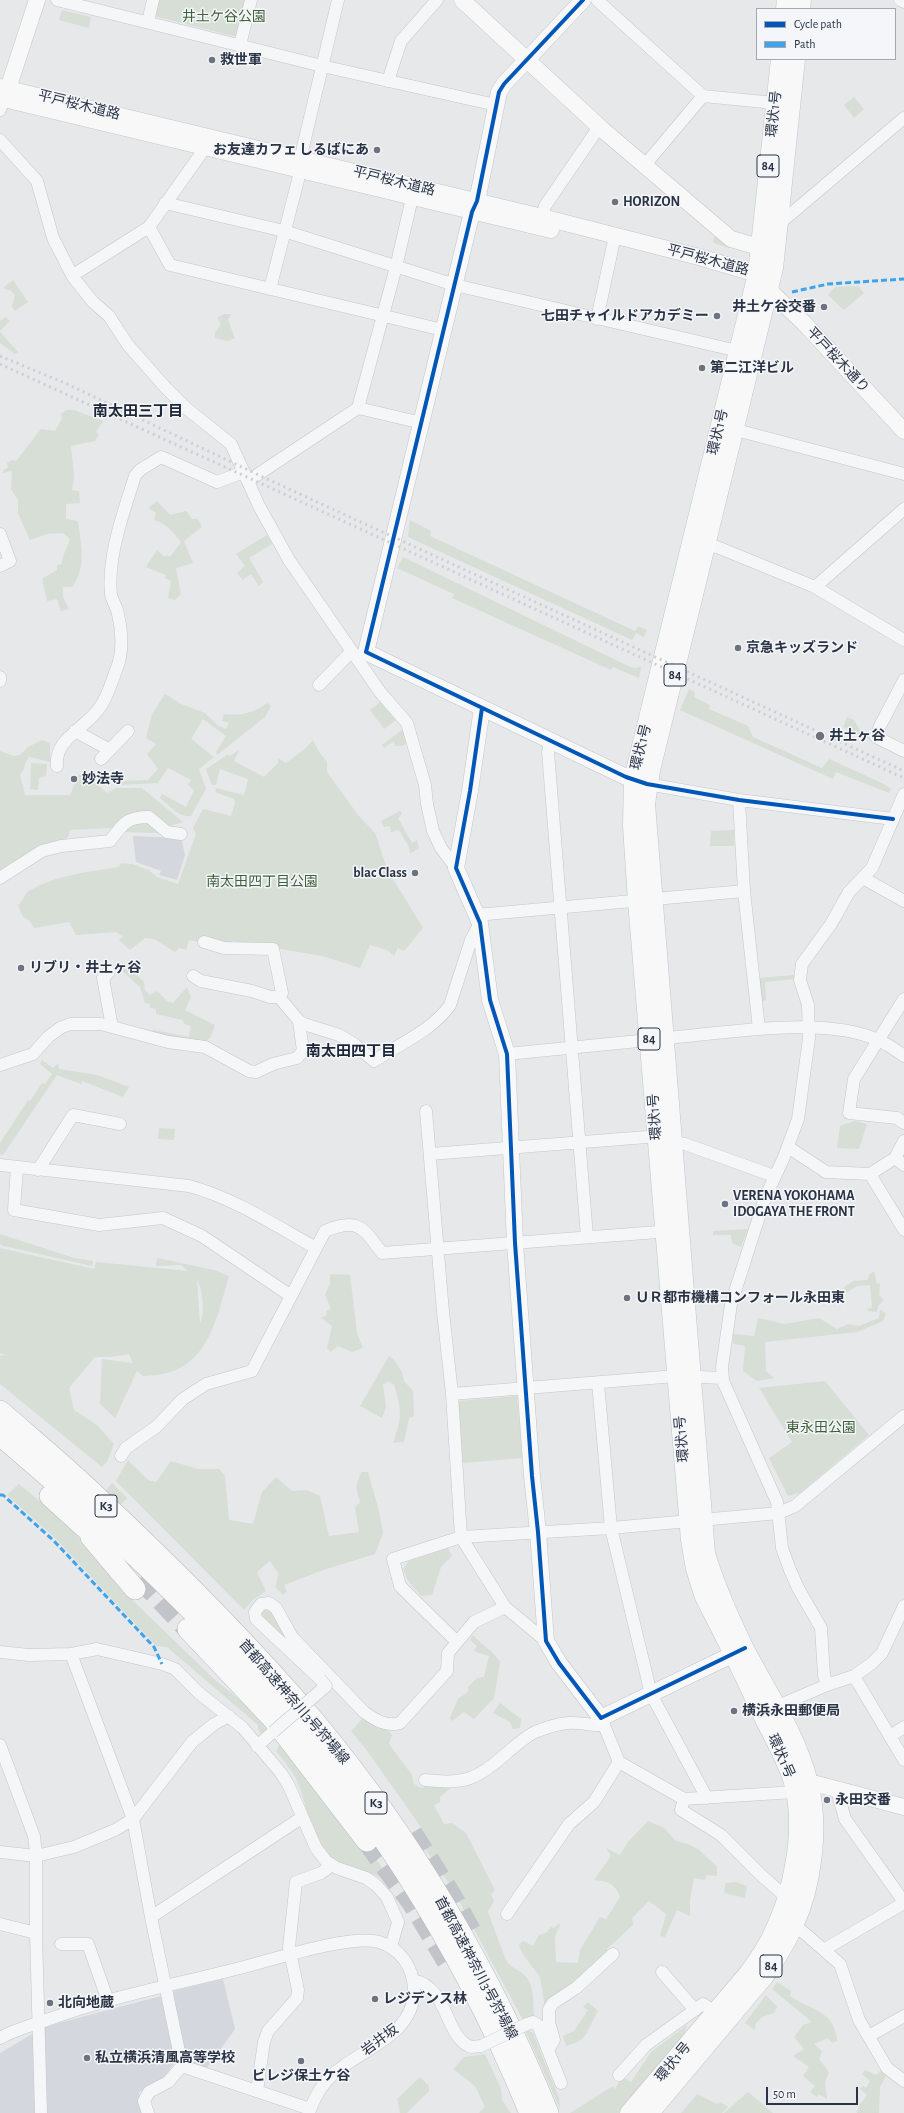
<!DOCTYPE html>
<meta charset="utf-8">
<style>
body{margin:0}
#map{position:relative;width:904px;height:2113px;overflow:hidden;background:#e6e8ea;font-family:"Alegreya Sans",sans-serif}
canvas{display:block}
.legend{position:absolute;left:756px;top:8px;width:140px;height:52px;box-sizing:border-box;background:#f4f6f9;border:1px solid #a4a8b1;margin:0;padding:5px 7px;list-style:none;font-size:12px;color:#2b3445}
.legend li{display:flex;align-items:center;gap:8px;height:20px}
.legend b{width:20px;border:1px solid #a4a8b1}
.scale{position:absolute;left:766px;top:2087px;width:92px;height:18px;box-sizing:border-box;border:2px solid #2b3445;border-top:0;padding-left:5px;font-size:12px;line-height:14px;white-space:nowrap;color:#2b3445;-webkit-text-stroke:3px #f4f6f9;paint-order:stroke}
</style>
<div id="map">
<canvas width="904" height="2113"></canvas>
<ul class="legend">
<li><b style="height:5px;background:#0057b8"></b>Cycle path</li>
<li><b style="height:5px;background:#3ea3ec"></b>Path</li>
</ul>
<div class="scale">50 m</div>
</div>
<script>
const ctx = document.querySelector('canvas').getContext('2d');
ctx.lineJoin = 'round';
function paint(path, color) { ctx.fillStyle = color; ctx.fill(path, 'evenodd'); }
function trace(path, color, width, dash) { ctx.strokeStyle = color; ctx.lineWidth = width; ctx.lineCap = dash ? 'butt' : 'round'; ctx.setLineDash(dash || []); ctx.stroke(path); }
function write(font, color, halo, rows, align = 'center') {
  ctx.font = font + ' "Alegreya Sans","Noto Sans JP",sans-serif'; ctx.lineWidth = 3; ctx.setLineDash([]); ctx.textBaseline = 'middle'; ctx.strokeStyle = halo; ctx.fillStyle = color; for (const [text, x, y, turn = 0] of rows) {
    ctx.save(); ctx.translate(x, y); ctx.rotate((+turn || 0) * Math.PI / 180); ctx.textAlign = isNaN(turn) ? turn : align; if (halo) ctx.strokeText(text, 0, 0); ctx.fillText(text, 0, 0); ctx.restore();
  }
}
const built = new Path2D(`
 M133 836 181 838 185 855 177 880 159 875 161 871 136 862Z
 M223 1979 235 2029 207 2068 186 2062 172 1996 174 1991Z
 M161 1996 175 2062 164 2078 139 2092 142 2113H0V2053L44 2027Z`);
const green = new Path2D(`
 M159 0H246L237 37 154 16Z
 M62 10 91 17 89 28 59 20Z
 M854 97 864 109 854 118 844 105Z
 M716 233 732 247 729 248 714 243 713 240Z
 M13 280 28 302 15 311 12 306 15 295 11 291 3 288Z
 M858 286 864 293 844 310 828 295 835 287Z
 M224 314H231L228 320 235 338 228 341 215 338V333L221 324 217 318Z
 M6 317 10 321 0 331V321Z
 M0 332 18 352 15 354 0 343Z
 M66 410H74L103 421 96 432 99 435 95 441 71 446 74 477 72 490 79 491 80 503 66 504V519L78 521C81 544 87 567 72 587H63V597L69 609 61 611 57 599 47 601 42 579 57 570V565L62 564V559L70 539 63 533 47 534 30 540 18 513V500L11 489 12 471 3 473V470L8 468 7 463 12 460 16 461 41 429 55 431 62 418 61 414Z
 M157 501 170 515 186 511 192 519H198L202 527 184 541 193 563 176 568 181 594 175 600 168 598 171 581 165 578 166 575 146 567 157 550 164 557 167 555 170 557 181 542C172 532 168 524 154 520L156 513 148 508Z
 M410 520 431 531 430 536 635 631 638 626 647 630 644 637 636 633 632 640 408 537Z
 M267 535 272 544 249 558 263 582 259 586 251 574 243 580 237 573 245 566 236 554Z
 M403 557 626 665 634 668 641 667 639 678 613 667 611 670 452 598 454 594 397 568Z
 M689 689 695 692 694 697 710 705 709 709 748 726 753 737 822 768 829 759 884 784 891 789 889 793 836 772 833 779 680 710Z
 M165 694 181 704 205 713 217 725 226 729 229 723 222 721 224 714C240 716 255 713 267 703L271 706 265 717 217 755 216 752 226 736 203 719 191 739 214 757 199 769 206 789 191 816C179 818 169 805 160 798L162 794 186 807 194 790 188 785 191 780 168 768 158 783 118 785 119 781 148 780 158 769 147 754 156 744 146 738 152 714Z
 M380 702 396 720 384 729 370 710Z
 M847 717 854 720 860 730 867 733 870 740 843 727Z
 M403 729 407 743 403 746H395L394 741 384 748 382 745Z
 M42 740 50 743V762L29 757C24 763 25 770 20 775L25 795H70L79 774 92 780 107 793 116 788H142L183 822 166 827 159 833 123 832 111 828 70 830 69 835 62 844 40 848 10 864 0 873V751L14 756 20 755 28 747Z
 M313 740 319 752 327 762V772L358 815 375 833 387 869 423 928 404 951 398 948 394 956 387 950 370 945 360 968 323 956 233 941 228 946 189 940 186 950 179 948 175 952 154 939 145 938 130 950 119 940 123 936 116 932 76 935 69 922 34 928 29 920 23 917 18 905C23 902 24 894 29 891 55 875 89 872 119 867L121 863 132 864 149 870 157 877 178 884 196 834 193 828 203 809 231 816 235 803 234 799 215 792 216 788 244 795 248 779 220 769 216 785H212L206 769 227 755 230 756 239 750 234 761 264 777 278 763V758L286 763 306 748Z
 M31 763 47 764 46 776 39 778 38 790 30 789Z
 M400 811 402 814 398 818 412 843 417 840 419 848 410 854 409 847 399 830 391 832 390 826 384 827 381 821Z
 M734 830V846H710L711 831Z
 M125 963 144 982 145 990 150 995 157 991 167 1001 173 1003 187 987 191 997 185 1010 215 1025 210 1038 203 1044 152 1034 153 1030 189 1037 191 1026 184 1024 183 1020 156 1014V1009L150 1008V1004L145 1003 140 987 120 969Z
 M794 975 795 979 765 982 766 1000 760 1002 759 978Z
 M42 1060 53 1068 58 1063 59 1069 97 1075 129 1087 123 1097 82 1081 81 1084 57 1075 3 1155H0V1143L28 1100 30 1101 42 1083 45 1084 52 1074 40 1064Z
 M854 1121 867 1124 859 1149 837 1148 840 1126Z
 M159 1128 175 1129 174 1140 158 1139Z
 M748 1229 741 1247 732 1243 731 1235H713V1231Z
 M0 1234 74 1258 93 1261 92 1266 4 1246 0 1244Z
 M0 1248 94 1269 96 1262 188 1271 181 1265 156 1266 157 1258 214 1270 229 1276C218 1313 210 1362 167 1373 160 1375 151 1375 143 1376L137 1371 115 1418 100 1404 102 1359 133 1363 129 1354 111 1357H95L69 1388 74 1410 97 1425 114 1444 107 1462 102 1467 0 1384V1356L6 1355 0 1353ZM197 1280C203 1289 205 1313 200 1324Z
 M874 1271 877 1284 880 1283 879 1295 884 1300 878 1306 877 1312 868 1311 867 1309 872 1308 870 1285 857 1286 846 1293 844 1287 854 1281 868 1280 869 1275Z
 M330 1274 350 1275 357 1333 363 1348 352 1352 338 1346 331 1352 327 1348 332 1326 321 1318 327 1315 326 1311 331 1309 325 1295 330 1283Z
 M880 1309 886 1314 883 1321 857 1332 765 1342 766 1371 774 1378 757 1381 743 1371 745 1346 733 1344V1334L754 1336 758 1318 785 1324 819 1318 837 1329 848 1324 859 1326 879 1318Z
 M389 1356 394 1360 402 1372 404 1381 413 1391 414 1416 409 1418 404 1442 393 1443C402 1418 402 1410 394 1385L388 1381 383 1385 386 1407 382 1418 360 1406Z
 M825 1381 869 1435 800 1493 788 1496 769 1458 792 1442 759 1388Z
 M517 1396 523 1458 462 1463 458 1401Z
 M128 1460 148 1480 156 1482 171 1461 198 1469H219L225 1476 229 1520 253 1524 262 1492 276 1477 292 1491 307 1490 320 1496 329 1536 359 1532 355 1508 360 1502 356 1487 361 1472H368L379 1511 383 1533 375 1554 323 1570 284 1585 287 1592 283 1595 275 1587 279 1574 270 1561 257 1572 266 1591 254 1599 244 1610 116 1481Z
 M112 1483 127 1498 107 1519 93 1506Z
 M19 1484 66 1523 126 1594 216 1681 244 1703 269 1727 262 1734 258 1730V1725L167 1647 156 1646 54 1537 7 1495Z
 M448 1548 452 1556 441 1567 432 1595 421 1596 407 1579 403 1569 409 1561Z
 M266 1608 272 1611 315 1666 267 1623 261 1613Z
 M473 1635C483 1646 492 1650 500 1662L494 1698 474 1719 464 1712 452 1721 450 1718 458 1699 468 1692V1687L477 1678 484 1677 489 1656 474 1651 477 1646 470 1640Z
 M500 1703 521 1719 520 1728 513 1729 510 1722 493 1713Z
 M364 1717 386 1728 392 1735 389 1744 412 1775 414 1784 421 1788 428 1785 452 1787 440 1797V1802L434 1805 444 1824 452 1823 466 1833 495 1890 491 1894 494 1901 488 1911C489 1916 506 1961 508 1963 514 1970 525 1972 529 1981 534 1990 533 2005 534 2015L523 2020 452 1888 416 1835 423 1830 368 1752 351 1731Z
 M281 1742 367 1846 389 1878 385 1881C370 1869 346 1872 332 1859 310 1840 308 1806 297 1781 293 1771 283 1761 276 1751Z
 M648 1821 664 1828 676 1841 688 1844 698 1849 717 1867V1876L707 1875 705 1880 694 1878 690 1900V1916L677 1910 665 1937 660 1936 666 1914 649 1901 632 1918 633 1925 607 1949 610 1952 545 2008 540 1977 522 1953 519 1945 523 1941 533 1946 539 1935 546 1933 551 1927 554 1928 559 1923 560 1925 555 1936 556 1962 578 1963 580 1950 600 1917 606 1919 620 1897C615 1884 609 1881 594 1880L611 1856 606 1848 620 1855 628 1842Z
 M736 1882 747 1886 745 1898 724 1893 726 1883Z
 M777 1982 791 1991 790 1996C810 2010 836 2011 837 2041L832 2043 828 2038 814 2044 822 2051 819 2059 829 2072 825 2082 827 2099 819 2094 817 2097 810 2092 815 2086 803 2076 809 2067 793 2056 804 2049 794 2037 803 2025 812 2022 772 1989Z
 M766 1995 777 2007 774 2013 762 2017 756 2023 755 2030 745 2023Z
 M588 2002 598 2011C586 2030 590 2040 566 2046L563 2036 574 2031 588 2010 583 2007Z
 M687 2025 682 2040 619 2113H570L613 2086 615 2089 622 2077 631 2082 651 2052Z
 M528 2030 533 2033 559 2098 560 2109 526 2032Z
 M485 2054 501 2089 502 2100 511 2113H479L485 2107 475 2086 453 2069 464 2057Z
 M883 2069 887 2074 880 2087 879 2113H857L859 2106 867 2095 860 2089 863 2086 866 2088 870 2081 862 2074 865 2070 876 2075Z
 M420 2077 429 2086V2091L407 2113H400L397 2099Z
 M748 2092 773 2113H724Z
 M697 2094 717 2104 720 2102 728 2107 722 2113H681Z`);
const highwayTunnel = new Path2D(`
 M140 1578 188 1629
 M412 1833 451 1895 475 1939
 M367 1841 413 1904 447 1961`);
const street = new Path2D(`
 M57 0 322 66 496 105
 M597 0 703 96 775 103
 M900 0 904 2
 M148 22 153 0
 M240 45 251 0
 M388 81 401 41 437 0
 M0 110 4 99
 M0 140 37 181 53 238 73 277 93 302 109 316 128 345 165 387 186 408 231 444 259 506 289 560 380 692 407 723 425 785 427 804 433 831 441 848 456 868
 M644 166 703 96
 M165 203 284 231 455 285 738 351
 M542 217 545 206 599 127
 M779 224 904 118
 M149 227 170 265 443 330
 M73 275 149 227 205 148
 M270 289 298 180 303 147 338 0
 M597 319 613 245
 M358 408 422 423
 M736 430 904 474
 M248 481 358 408 396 267 412 198
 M0 534 10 561 0 566
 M706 546 717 547 815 587 904 640
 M815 587 904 509
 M0 677V681
 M904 680 880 726 876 737 904 751
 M319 685 352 651
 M75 731 110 750
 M550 741 548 752 587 1237
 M101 759 128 731
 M57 766C54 738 87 728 100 707 108 696 113 678 118 665 123 650 122 630 118 614 117 607 112 601 111 594 107 557 124 511 135 476L140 470 161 457 217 482 244 472
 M647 784 739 800 893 819
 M739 800 744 891 759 1029
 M0 878 42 851 61 846 110 841C123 824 126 817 149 817L167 832 181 834
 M863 878 904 901
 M476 915 744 891
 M204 942 224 948 273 949 282 993 279 997 299 1021 304 1024 339 1035 354 1044 374 1061C399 1044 433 1030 450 1005L471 940 480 923
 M109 972 103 978 112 1027
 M193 976 201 981 252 991 270 997H279
 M904 999 854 1079 849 1113 897 1118 904 1123
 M665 1040 676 1037C732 1032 827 1016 878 1040 887 1044 896 1050 904 1056
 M507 1054 649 1040
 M0 1065 33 1054 48 1037 60 1028 70 1024H101L168 1042 205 1047 249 1071 256 1072 273 1064 297 1058 303 1051 299 1021
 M426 1111 443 1312 452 1394 461 1537 505 1607 546 1641
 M904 1141 895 1158 904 1165
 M788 1147 826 1172 870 1174 904 1230
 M430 1154 647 1137 685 1144 774 1176
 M0 1165 189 1186C234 1198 276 1226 316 1248
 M17 1167 14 1210 99 1225 163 1218 202 1236 291 1296
 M38 1170 73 1115 120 1124
 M870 1174 895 1158
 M598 1383 611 1528 651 1694 707 1798
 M452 1394 676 1376 723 1378
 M121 1456 126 1448 156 1427 183 1399 206 1384 252 1371 325 1231C359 1217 363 1228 382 1253L671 1231
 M457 1642 400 1586 393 1559 461 1537 611 1528 779 1513 795 1506 904 1416
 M0 1652 29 1655 71 1654 97 1649 162 1664 175 1669 199 1693 243 1728 281 1773 289 1786 316 1848 326 1861 337 1868 366 1878 376 1885 387 1897 398 1922 391 1947
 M71 1654 133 1819 151 1917 182 2066 168 2082 149 2092 144 2101 148 2113
 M854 1676 904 1760
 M320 1679 256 1619 255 1612 261 1604 269 1603 276 1608 292 1637 364 1712C375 1720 387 1727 400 1723L447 1671 448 1653 474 1622 505 1607
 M827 1685 824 1675 821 1628 798 1588 790 1570 782 1548 777 1502 723 1381 722 1367 731 1304 765 1198 784 1157 798 1119 809 1038 808 1005 800 980 802 964 831 924 849 892 872 868 904 794
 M778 1706 827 1685 854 1676 871 1664 882 1653 904 1606
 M601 1718 619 1762 684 1799 795 1792
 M890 1736 904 1727
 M0 1745 34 1836 36 1853V1933L41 2113
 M257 1746 273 1732
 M425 1780C465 1785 478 1779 508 1752 516 1745 525 1737 535 1732 545 1728 557 1724 568 1723 580 1722 592 1726 604 1725
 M837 1790 845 1819 904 1902
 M684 1799 681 1810 721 1835 761 1875 787 1898
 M0 1852 36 1856 74 1847 115 1830 133 1819 192 1742 214 1724 229 1716
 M507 1914 569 1824 594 1802 619 1762
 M151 1917 301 1818
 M0 1924 36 1933
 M795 1925 840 1964 859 2020 887 2068 904 2081
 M61 1944H88L108 2001
 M825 1949 904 1903
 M662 1972 695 2010
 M413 1980C450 1988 444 2037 471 2047L481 2046
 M527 2024 533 2022 538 2025 561 2083
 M869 2036 904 2016
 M0 2038C14 2030 29 2026 44 2021 109 1997 177 1984 244 1967 275 1959 351 1934 379 1942 400 1948 413 1967 414 1989 415 2032 370 2046 341 2068 325 2079 315 2095 309 2113
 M547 2048 550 2047 554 2040 549 2022V2009L553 2003 576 1988 613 1954
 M182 2066 310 2109
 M619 2075 646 2045 703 2004 715 2012
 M257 2091 264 2042 268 2031 297 1998 298 1990 289 1947 296 1882 321 1873 332 1865`);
const secondary = new Path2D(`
 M462 0 603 130 731 239 759 247
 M583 0 504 84 499 92 477 201 472 212 366 652 626 777 644 783
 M0 87 542 217 699 257 757 274 770 291 804 323 904 431
 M0 98 551 230
 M5 98 37 0
 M482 708 470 791 456 868 480 923 490 1000 507 1054 515 1243 532 1476 538 1532 546 1641 559 1663 601 1718 744 1649
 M797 1786 817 1784 904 1807`);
const primary = new Path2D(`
 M785 9 786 0
 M801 9 802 0
 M629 2113 749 1972C756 1962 764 1951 770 1939 792 1897 805 1833 794 1786 788 1763 775 1741 764 1719 745 1678 725 1637 704 1597L695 1569 690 1540 637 901 632 826 633 779 757 274 780 59
 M650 2113 765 1976C776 1960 786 1944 794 1926 813 1886 820 1826 809 1783 797 1734 768 1693 745 1649 730 1618 716 1586 706 1554L646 804 651 770 774 268 796 59`);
const highway = new Path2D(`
 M0 1411C33 1440 67 1468 98 1498 174 1569 248 1643 315 1722 412 1839 491 1973 548 2113
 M0 1435C151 1563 298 1705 406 1873 454 1948 496 2030 530 2113
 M50 1496 104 1545
 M91 1537 135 1589
 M188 1629 274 1720 367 1841`);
const rail = new Path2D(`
 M0 356 67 384 267 479 904 771
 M0 364 904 778`);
const streetBridge = new Path2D(`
 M273 1732 326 1686 320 1679
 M481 2046 527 2024`);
const quiet = new Path2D(`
 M792 292 828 284 904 279
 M0 1495H3L54 1541 154 1647 162 1664`);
const cycleway = new Path2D(`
 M583 0 504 84 499 92 477 201 472 212 366 652 626 777 647 784 739 800 893 819
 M482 708 470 791 456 868 480 923 490 1000 507 1054 515 1243 532 1476 538 1532 546 1641 559 1663 601 1718 745 1648`);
const markers = [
 [212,60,4,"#6c737f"],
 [377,150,4,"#6c737f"],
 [615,202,4,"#6c737f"],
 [824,307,4,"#6c737f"],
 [717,316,4,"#6c737f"],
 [702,368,4,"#6c737f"],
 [738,648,4,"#6c737f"],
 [820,736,5,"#6c737f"],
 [74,779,4,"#6c737f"],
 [415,873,4,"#6c737f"],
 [21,968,4,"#6c737f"],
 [725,1204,4,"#6c737f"],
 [627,1298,4,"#6c737f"],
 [734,1711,4,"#6c737f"],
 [827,1800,4,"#6c737f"],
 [375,1999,4,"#6c737f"],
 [50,2003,4,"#6c737f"],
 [87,2058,4,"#6c737f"],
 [301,2061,4,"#6c737f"]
];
const shields = [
 [768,166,22],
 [675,675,22],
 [649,1039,22],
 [106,1506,22],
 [376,1803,22],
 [771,1966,22]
];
const shieldNames = [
 ["84",768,166],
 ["84",675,675],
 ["84",649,1039],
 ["K3",106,1506],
 ["K3",376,1803],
 ["84",771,1966]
];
const parkNames = [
 ["井土ケ谷公園",224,17],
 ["南太田四丁目公園",262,882],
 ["東永田公園",821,1428]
];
const poiNames = [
 ["救世軍",220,60],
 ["お友達カフェ しるばにあ",369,150,"right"],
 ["HORIZON",623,202],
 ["井土ケ谷交番",816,307,"right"],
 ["七田チャイルドアカデミー",709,316,"right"],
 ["第二江洋ビル",710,368],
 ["京急キッズランド",746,648],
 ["井土ヶ谷",829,736],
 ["妙法寺",82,779],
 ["blac Class",407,873,"right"],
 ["リブリ・井土ヶ谷",29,968],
 ["VERENA YOKOHAMA",733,1196],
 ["IDOGAYA THE FRONT",733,1212],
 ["ＵＲ都市機構コンフォール永田東",635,1298],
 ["横浜永田郵便局",742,1711],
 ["永田交番",835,1800],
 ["レジデンス林",383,1999],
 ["北向地蔵",58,2003],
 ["私立横浜清風高等学校",95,2058],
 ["ビレジ保土ケ谷",301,2076,"center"]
];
const streetNames = [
 ["平戸桜木道路",79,105,14],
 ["環状1号",774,114,-84],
 ["平戸桜木道路",394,181,14],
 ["平戸桜木道路",708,260,15],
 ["平戸桜木通り",838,360,47],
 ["環状1号",718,432,-77],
 ["環状1号",641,747,-76],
 ["環状1号",655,1117,-94],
 ["環状1号",682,1439,-95],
 ["首都高速神奈川3号狩場線",294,1702,49],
 ["環状1号",781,1756,66],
 ["首都高速神奈川3号狩場線",476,1968,62],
 ["岩井坂",380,2040,-37],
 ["環状1号",673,2062,-50]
];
const neighbourhoodNames = [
 ["南太田三丁目",138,411],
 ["南太田四丁目",351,1051]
];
paint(built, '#d4d7dd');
paint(green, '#d6ded6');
trace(highwayTunnel, '#c1c4c9', 21, [21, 10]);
trace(street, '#c4c6c8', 13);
trace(secondary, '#c4c6c8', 17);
trace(primary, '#c2c5c8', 19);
trace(highway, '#b8bbbf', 22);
trace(street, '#f5f6f7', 12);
trace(secondary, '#f8f8f8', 16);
trace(primary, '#f8f8f8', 18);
trace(highway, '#f8f8f8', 21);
trace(rail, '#cecfd2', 3, [2, 4]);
trace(streetBridge, '#c4c6c8', 13, []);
trace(streetBridge, '#f5f6f7', 12);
trace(quiet, '#3ea3ec', 3, [6, 3]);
trace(cycleway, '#0057b8', 4);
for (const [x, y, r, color] of markers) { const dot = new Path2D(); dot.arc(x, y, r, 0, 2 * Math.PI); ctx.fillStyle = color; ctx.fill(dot); trace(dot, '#f4f6f9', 1.5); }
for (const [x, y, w] of shields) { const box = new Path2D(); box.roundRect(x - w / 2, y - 11, w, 22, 3); ctx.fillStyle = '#f4f6f9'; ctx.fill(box); trace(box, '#2b3445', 1); }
write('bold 13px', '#2b3445', null, shieldNames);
write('14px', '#3f6138', '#f4f6f9', parkNames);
write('bold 14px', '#2b3445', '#f4f6f9', poiNames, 'left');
write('14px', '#2b3445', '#f4f6f9', streetNames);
write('bold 15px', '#1d2536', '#f4f6f9', neighbourhoodNames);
</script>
